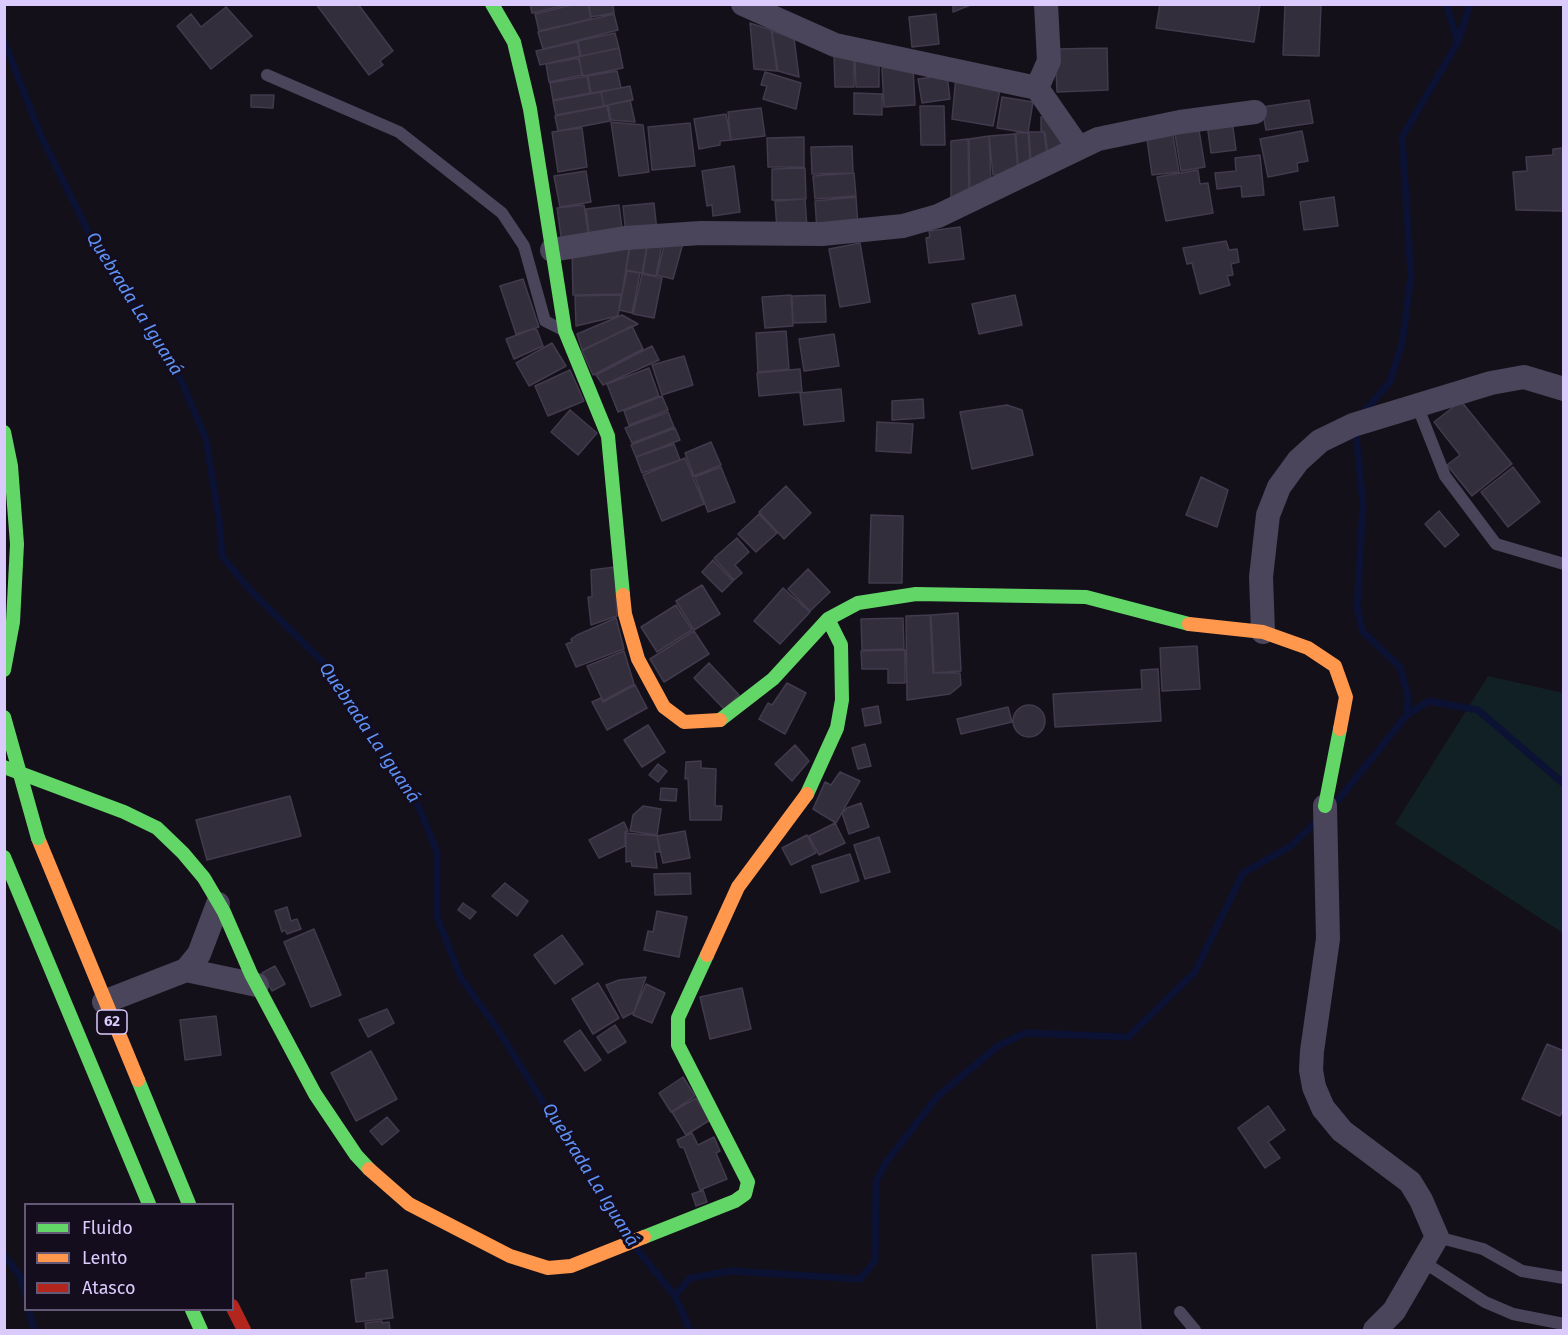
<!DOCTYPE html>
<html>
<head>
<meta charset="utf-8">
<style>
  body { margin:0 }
  #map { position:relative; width:1568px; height:1335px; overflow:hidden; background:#14101a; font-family:"Fira Sans",sans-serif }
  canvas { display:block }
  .frame { position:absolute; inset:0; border:6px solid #dbcbfc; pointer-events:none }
  .legend { position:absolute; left:24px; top:1203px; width:210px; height:108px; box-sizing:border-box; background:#130d1d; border:2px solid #635976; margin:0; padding:8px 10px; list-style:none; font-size:18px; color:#dbcbfc }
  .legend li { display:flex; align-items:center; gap:12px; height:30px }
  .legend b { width:30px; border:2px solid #635976 }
</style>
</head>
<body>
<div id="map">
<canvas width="1568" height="1335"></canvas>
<div class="frame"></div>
<ul class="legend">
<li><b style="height:8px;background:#63d668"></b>Fluido</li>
<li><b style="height:8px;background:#ff974d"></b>Lento</li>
<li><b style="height:8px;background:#b3261e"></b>Atasco</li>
</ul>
</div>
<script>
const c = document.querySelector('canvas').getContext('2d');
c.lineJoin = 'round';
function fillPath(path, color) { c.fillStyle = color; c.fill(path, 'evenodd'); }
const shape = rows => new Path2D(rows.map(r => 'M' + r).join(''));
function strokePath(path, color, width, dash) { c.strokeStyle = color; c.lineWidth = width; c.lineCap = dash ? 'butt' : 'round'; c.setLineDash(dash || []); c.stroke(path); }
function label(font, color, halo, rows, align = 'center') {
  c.font = font + ' "Fira Sans",sans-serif'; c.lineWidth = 6; c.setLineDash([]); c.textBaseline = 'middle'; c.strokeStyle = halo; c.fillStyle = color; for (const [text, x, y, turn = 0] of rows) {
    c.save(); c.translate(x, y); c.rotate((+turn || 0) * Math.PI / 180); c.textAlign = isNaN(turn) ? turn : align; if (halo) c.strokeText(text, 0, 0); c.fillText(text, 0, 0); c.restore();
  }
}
const green = shape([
  [1488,676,1563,693,1563,933,1395,824]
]);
const stream = shape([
  [4,41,42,138,89,233,121,290,175,366,206,439,219,519,222,556,250,590,327,666,377,737,419,807,437,852,437,917,461,978,497,1028,562,1133,629,1233],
  [1458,42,1470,4],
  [1361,415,1390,382,1402,343,1411,276,1402,137,1458,42,1446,4],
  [1407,715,1429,701,1478,710,1564,784],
  [1338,800,1407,715,1408,696,1400,667,1363,632,1357,608,1363,504,1356,436,1357,428],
  [636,1248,675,1296,690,1330],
  [4,1255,20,1276,26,1297],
  [675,1296,690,1278,731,1271,860,1279,875,1261,876,1181,887,1161,938,1096,998,1046,1025,1033,1128,1037,1195,972,1243,873,1291,846,1320,818],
  [29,1310,34,1330]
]);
const building = shape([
  [316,4,358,4,393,51,380,61,383,65,369,75,316,4],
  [530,4,569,4,532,13,530,4],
  [576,4,588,4,591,19,539,31,535,14,576,4],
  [589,4,613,4,614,13,591,17,589,4],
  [953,4,973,4,953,12,953,4],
  [1160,4,1260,4,1254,42,1156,28,1160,4],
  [1285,4,1321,5,1319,56,1283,55,1285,4],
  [226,7,252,36,211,69,177,26,191,14,201,27,226,7],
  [614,14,618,30,543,49,538,32,614,14],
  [936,14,939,44,912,47,909,17,936,14],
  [750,23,771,30,777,71,754,69,750,23],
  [772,31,794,38,799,77,778,71,772,31],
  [615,33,619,48,581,56,578,41,615,33],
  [577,42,580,56,540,65,536,51,577,42],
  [619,48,623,68,583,76,578,57,619,48],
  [1107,48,1108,90,1057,92,1055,49,1107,48],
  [834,54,854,55,854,87,835,87,834,54],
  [579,58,582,75,549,82,546,64,579,58],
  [855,59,879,59,879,87,856,87,855,59],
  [913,67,915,105,884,107,882,68,913,67],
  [617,71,621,88,591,93,588,76,617,71],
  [765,72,801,83,796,109,763,99,767,86,761,85,765,72],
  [947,75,950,99,922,103,918,79,947,75],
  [587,76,590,93,553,100,550,83,587,76],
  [956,76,1001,84,993,126,952,119,956,76],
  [630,86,633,100,604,106,601,92,630,86],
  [601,92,604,106,556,115,553,101,601,92],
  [854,93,882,94,882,115,854,114,854,93],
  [251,95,274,95,273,108,251,107,251,95],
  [1002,97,1033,102,1028,133,997,128,1002,97],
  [630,100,635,122,611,120,608,105,630,100],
  [1309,100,1313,123,1266,130,1262,107,1309,100],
  [607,106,610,121,558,131,555,116,607,106],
  [920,106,944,106,945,145,921,145,920,106],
  [761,108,765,136,731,140,728,112,761,108],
  [726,114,731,140,720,141,720,145,699,149,694,119,726,114],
  [1041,117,1055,117,1063,148,1048,155,1045,132,1041,131,1041,117],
  [1232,120,1236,150,1211,153,1207,124,1232,120],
  [611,122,643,125,649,172,619,176,611,122],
  [690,123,695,166,652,170,648,127,690,123],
  [1198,124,1205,167,1181,171,1174,128,1198,124],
  [582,128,587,167,558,172,552,132,582,128],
  [1172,129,1179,172,1152,175,1146,132,1172,129],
  [1302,131,1308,161,1297,163,1298,171,1268,177,1260,139,1302,131],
  [1029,132,1044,132,1047,156,1031,161,1029,132],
  [1016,133,1028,133,1030,162,1018,166,1016,133],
  [1015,134,1018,173,993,175,989,136,1015,134],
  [989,136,991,184,970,196,969,139,989,136],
  [804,137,804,167,768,167,767,138,804,137],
  [968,139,969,196,951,203,951,141,968,139],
  [852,146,853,173,812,174,811,147,852,146],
  [1563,148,1564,211,1516,210,1513,172,1527,171,1526,157,1553,155,1553,149,1563,148],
  [1260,155,1264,195,1242,197,1241,186,1217,189,1215,173,1236,171,1235,158,1260,155],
  [734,166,740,212,713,216,712,205,707,206,702,171,734,166],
  [805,168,806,199,772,200,772,169,805,168],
  [1198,170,1200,184,1208,183,1213,213,1166,221,1157,177,1198,170],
  [586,171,591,202,560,207,554,176,586,171],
  [854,173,856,196,815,199,813,176,854,173],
  [856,197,858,227,817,231,815,201,856,197],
  [1334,197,1338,226,1304,230,1300,202,1334,197],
  [805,199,807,228,777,230,775,201,805,199],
  [654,203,657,231,626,235,623,206,654,203],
  [584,205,589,240,562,243,557,208,584,205],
  [619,205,623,236,590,239,586,209,619,205],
  [960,227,964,259,929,263,926,238,930,237,929,231,960,227],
  [648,241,662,244,656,276,643,273,648,241],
  [1226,241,1229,250,1237,249,1239,262,1231,264,1233,275,1227,276,1230,285,1200,294,1192,263,1187,264,1183,248,1226,241],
  [665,242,683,243,673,279,657,275,665,242],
  [631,243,647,246,642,273,626,270,631,243],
  [860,243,870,302,840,307,829,249,860,243],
  [629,248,622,294,573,295,572,252,629,248],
  [627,271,640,273,632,313,619,310,627,271],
  [642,274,662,278,654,318,633,314,642,274],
  [523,279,539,327,516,334,500,286,523,279],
  [621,295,618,316,576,326,575,296,621,295],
  [791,295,793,326,765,328,762,297,791,295],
  [825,295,826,322,793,323,792,296,825,295],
  [1015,295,1022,325,979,334,972,304,1015,295],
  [622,315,638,324,582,350,577,334,622,315],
  [632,326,643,349,593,375,582,351,632,326],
  [533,329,537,330,543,346,514,359,506,339,533,329],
  [786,331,789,369,758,372,756,333,786,331],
  [834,334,839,366,804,371,799,339,834,334],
  [552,343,566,366,529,386,516,363,552,343],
  [652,346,659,360,603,385,596,375,652,346],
  [684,356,693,385,662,395,652,365,684,356],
  [649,368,659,396,618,412,607,384,649,368],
  [800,369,802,392,759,396,757,373,800,369],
  [570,370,584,401,548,416,535,386,570,370],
  [841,389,844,421,804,425,800,393,841,389],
  [662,396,668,410,629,425,624,411,662,396],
  [923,399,924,418,892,420,892,401,923,399],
  [1461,401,1512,464,1472,496,1447,465,1460,455,1434,422,1461,401],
  [1007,405,1022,410,1033,455,972,469,960,412,1007,405],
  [570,410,597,433,578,455,551,432,570,410],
  [668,412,674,427,632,443,625,428,668,412],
  [877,422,913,424,911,453,876,451,877,422],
  [675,428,680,440,636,457,631,445,675,428],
  [711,442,721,465,694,476,685,453,711,442],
  [674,444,680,460,642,473,636,457,674,444],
  [685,458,704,504,662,521,643,475,685,458],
  [721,467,735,502,708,512,695,477,721,467],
  [1513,467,1540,502,1508,527,1481,492,1513,467],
  [1201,477,1228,490,1217,527,1186,515,1201,477],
  [786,486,811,513,784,539,759,512,786,486],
  [1439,511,1459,535,1445,547,1425,524,1439,511],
  [759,514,777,533,756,552,738,534,759,514],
  [871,515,903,516,902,583,869,583,871,515],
  [737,538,749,552,735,565,742,573,734,580,714,558,737,538],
  [713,560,733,581,722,592,702,572,713,560],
  [615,567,617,616,591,625,588,597,592,597,591,570,615,567],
  [808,569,830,592,810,611,788,589,808,569],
  [702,585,720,614,694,630,676,601,702,585],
  [783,588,810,612,780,644,754,621,783,588],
  [676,605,692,630,657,652,641,627,676,605],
  [958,613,961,671,934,673,931,615,958,613],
  [930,615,933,673,960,673,961,685,950,694,907,700,906,616,930,615],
  [616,618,624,649,576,667,566,644,572,642,571,639,577,635,616,618],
  [903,618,904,649,862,650,861,619,903,618],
  [694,631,709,654,664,682,650,659,694,631],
  [1197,646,1200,689,1162,691,1160,648,1197,646],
  [905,650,905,683,888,683,888,669,862,669,861,651,905,650],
  [624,651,634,684,603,701,587,666,624,651],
  [709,663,739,695,724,709,694,678,709,663],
  [1158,669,1161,721,1055,727,1053,694,1142,689,1141,670,1158,669],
  [787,683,806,693,785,734,759,719,768,703,772,705,787,683],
  [635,685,647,708,607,730,592,702,601,698,603,702,635,685],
  '1013 721a16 16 0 1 1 32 0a16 16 0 1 1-32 0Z',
  [878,706,881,723,865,726,862,709,878,706],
  [1008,707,1012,722,961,734,957,719,1008,707],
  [648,725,665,752,642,767,624,740,648,725],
  [865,744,871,766,858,769,852,748,865,744],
  [795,745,809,761,792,781,775,764,795,745],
  [701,761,701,768,716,769,715,806,722,806,721,820,690,820,688,778,685,779,686,762,701,761],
  [658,764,667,771,658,782,649,775,658,764],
  [840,772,860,781,836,823,813,809,825,782,831,785,840,772],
  [661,788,677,789,676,801,660,800,661,788],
  [290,796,301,836,207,860,196,820,290,796],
  [861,803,869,827,849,834,842,813,847,808,861,803],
  [643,806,661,809,657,835,630,831,633,815,643,806],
  [624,822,628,831,625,832,625,846,599,858,589,840,624,822],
  [835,823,845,843,819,855,809,836,835,823],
  [685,831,690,858,663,863,657,836,685,831],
  [626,833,657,836,660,852,655,852,657,868,632,866,631,861,626,862,626,833],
  [807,835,816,853,791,865,782,848,807,835],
  [879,837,890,872,865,879,854,845,879,837],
  [850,854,859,881,821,893,812,866,850,854],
  [690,873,691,894,655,895,654,874,690,873],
  [505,883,528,901,517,916,492,896,505,883],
  [463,903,476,912,470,919,458,910,463,903],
  [287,907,291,921,297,919,301,929,287,934,285,930,282,932,275,911,287,907],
  [657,911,687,917,679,957,644,950,648,931,653,932,657,911],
  [314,929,341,995,311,1007,284,942,314,929],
  [562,935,583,964,555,984,534,955,562,935],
  [275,966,285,984,272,991,262,973,275,966],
  [646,977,634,1012,623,1018,606,985,619,980,646,977],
  [598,983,619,1018,593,1034,572,999,598,983],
  [646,984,665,993,652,1023,633,1015,646,984],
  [742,988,751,1029,710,1039,700,997,742,988],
  [387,1009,394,1023,368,1037,359,1020,387,1009],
  [216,1016,221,1055,185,1060,180,1020,216,1016],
  [615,1025,626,1042,608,1053,597,1037,615,1025],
  [580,1030,601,1060,585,1071,564,1041,580,1030],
  [1547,1044,1564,1051,1564,1107,1560,1116,1522,1099,1547,1044],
  [371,1051,397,1099,356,1121,331,1073,371,1051],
  [683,1077,695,1096,671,1112,659,1093,683,1077],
  [696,1098,710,1120,686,1135,672,1112,696,1098],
  [1268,1106,1285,1130,1268,1142,1280,1158,1265,1168,1238,1128,1268,1106],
  [387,1117,399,1131,382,1145,370,1131,387,1117],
  [692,1133,698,1145,714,1137,720,1151,716,1153,727,1179,700,1190,684,1148,680,1147,677,1140,692,1133],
  [703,1190,707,1202,696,1206,692,1194,703,1190],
  [1136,1253,1141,1330,1097,1330,1092,1255,1136,1253],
  [387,1270,393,1318,356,1322,351,1280,366,1278,366,1273,387,1270],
  [382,1321,382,1323,389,1322,390,1330,366,1330,365,1323,382,1321]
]);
const lane = shape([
  [267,75,399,132,502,213,524,246,545,321,561,329],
  [1417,405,1445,476,1496,544,1564,564],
  [1437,1237,1483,1249,1522,1271,1564,1278],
  [1422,1261,1485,1302,1513,1314,1564,1324],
  [1180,1312,1195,1330]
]);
const street = shape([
  [743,4,835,45,1037,88],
  [1046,4,1049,61,1037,88,1078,147],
  [552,250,625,238,701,233,822,234,903,226,938,216,1098,139,1180,122,1255,112],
  [1263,632,1261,577,1268,515,1279,487,1298,461,1320,441,1353,425,1491,383,1524,377,1564,389],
  [1325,806,1328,939,1312,1051,1311,1070,1314,1087,1323,1108,1342,1131,1410,1182,1421,1200,1437,1237,1394,1311,1375,1330],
  [186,970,257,985],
  [104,1002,186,970,199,954,218,904]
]);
const fast = shape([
  [492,4,514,42,530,109,565,331,608,436,623,595],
  [4,432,11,466,17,544,13,622,4,670],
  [720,720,773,679,828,619,858,603,916,594,1086,597,1189,624],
  [4,767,124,812,157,828,183,853,204,878,224,912,251,974,315,1094,356,1155,369,1169],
  [807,794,837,728,842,700,841,645,828,619],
  [1325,806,1340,729],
  [4,857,149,1204],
  [138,1080,189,1204],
  [644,1237,735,1201,745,1194,748,1182,678,1045,678,1018,707,955],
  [192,1310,201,1330]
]);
const slow = shape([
  [623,595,625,614,638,659,664,707,684,722,720,720],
  [1189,624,1263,632,1308,648,1335,666,1346,697,1340,729],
  [38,838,138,1080],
  [707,955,738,887,807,794],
  [369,1169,409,1204,510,1256,548,1268,571,1266,644,1237]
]);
const jam = shape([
  [232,1306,244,1330]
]);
const fastBridge = shape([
  [4,717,38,838]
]);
const shields = [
  [112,1022,30]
];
const shieldNames = [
  ["62",112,1022]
];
const waterNames = [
  ["Quebrada La Iguaná",134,304,58],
  ["Quebrada La Iguaná",369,733,56],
  ["Quebrada La Iguaná",590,1175,58]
];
fillPath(green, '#112024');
strokePath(stream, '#0c1234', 7);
fillPath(building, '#332e3c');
strokePath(building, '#423a4d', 1.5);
strokePath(lane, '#4a455a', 12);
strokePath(street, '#4a455a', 24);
strokePath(fast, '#63d668', 14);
strokePath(slow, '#ff974d', 14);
strokePath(jam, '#b3261e', 14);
strokePath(fastBridge, '#63d668', 14);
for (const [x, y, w] of shields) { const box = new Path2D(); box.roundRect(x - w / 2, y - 12, w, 24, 4.5); c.fillStyle = '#130d1d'; c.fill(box); strokePath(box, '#dbcbfc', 1.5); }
label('bold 15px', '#dbcbfc', null, shieldNames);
label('italic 18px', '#5f92f6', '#130d1d', waterNames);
</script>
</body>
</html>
